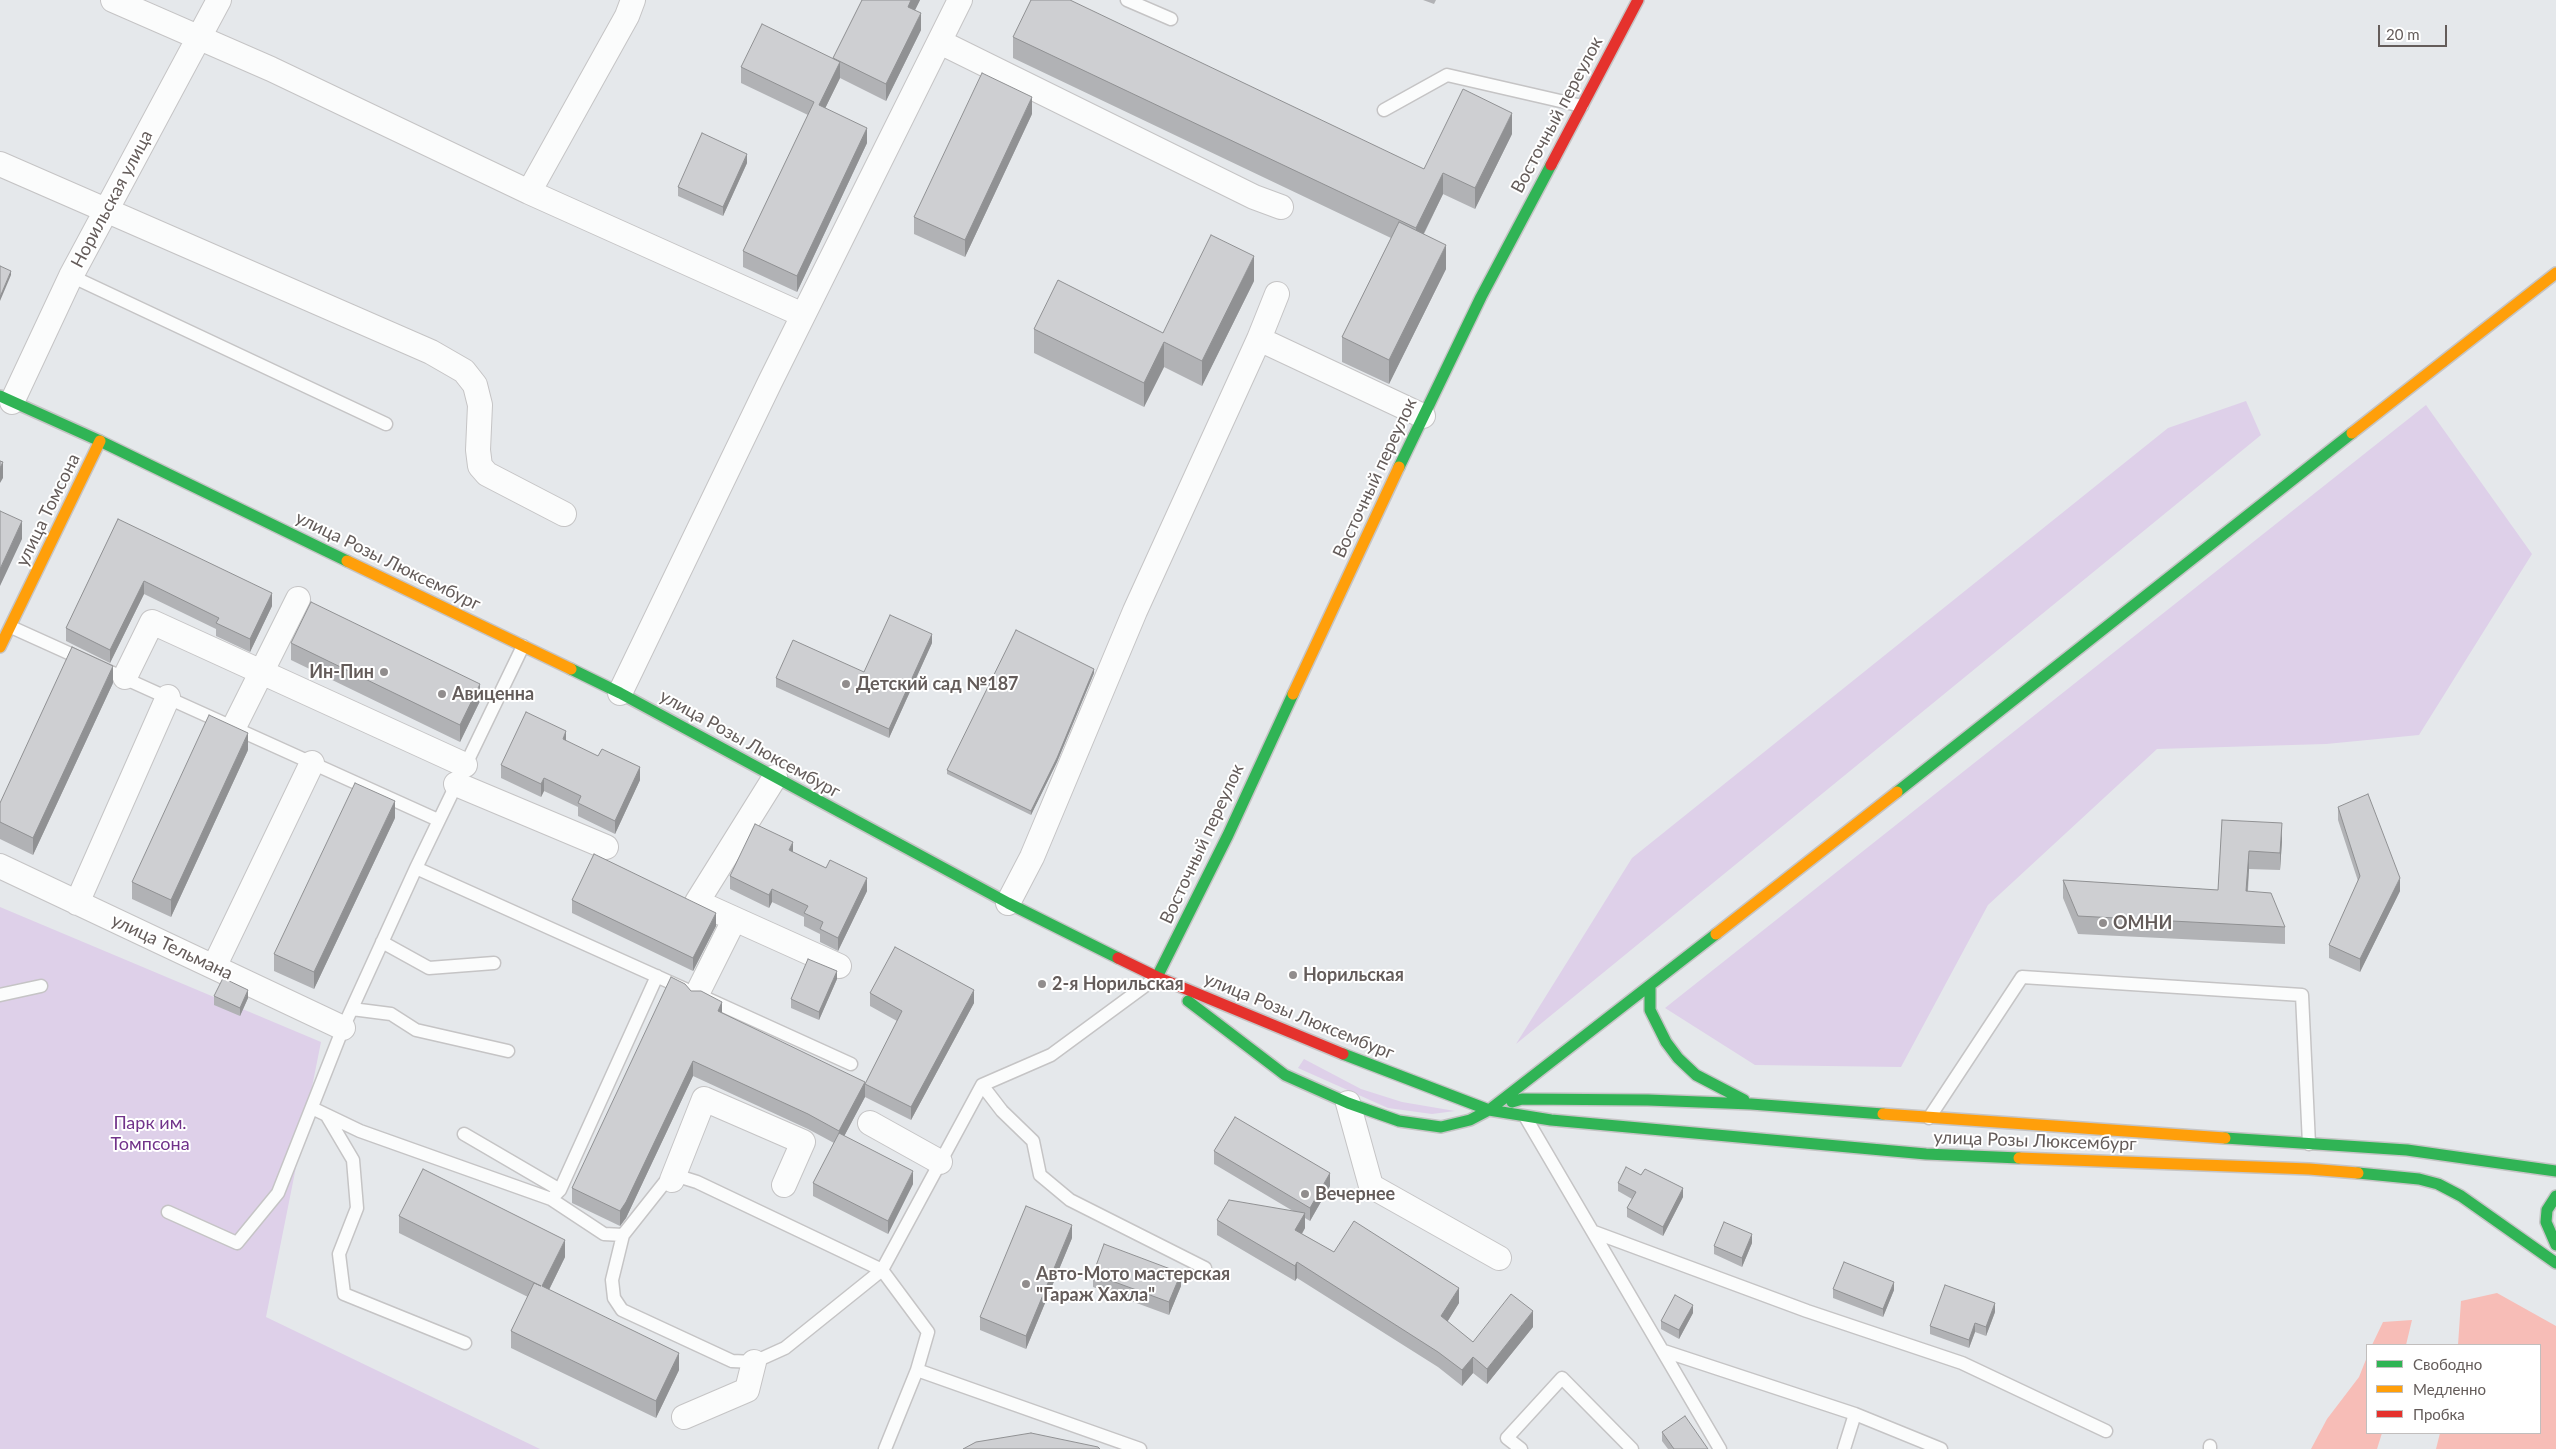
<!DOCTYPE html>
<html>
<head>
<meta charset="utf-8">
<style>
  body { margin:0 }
  #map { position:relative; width:2556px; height:1449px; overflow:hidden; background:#e5e8eb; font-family:Lato,sans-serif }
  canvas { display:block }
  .legend { position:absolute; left:2366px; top:1344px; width:175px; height:90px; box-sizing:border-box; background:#fff; border:1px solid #c1bebd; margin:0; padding:6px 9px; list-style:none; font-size:15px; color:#645c5a }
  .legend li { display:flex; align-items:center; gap:10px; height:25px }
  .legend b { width:25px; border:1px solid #c1bebd }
  .scale { position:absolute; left:2378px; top:25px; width:69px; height:22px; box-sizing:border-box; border:2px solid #645c5a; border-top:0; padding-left:6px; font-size:15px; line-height:18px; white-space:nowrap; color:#645c5a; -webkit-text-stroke:4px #fff; paint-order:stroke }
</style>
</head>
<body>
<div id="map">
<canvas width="2556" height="1449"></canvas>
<ul class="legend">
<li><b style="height:6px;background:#30b455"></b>Свободно</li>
<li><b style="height:6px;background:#ff9f0a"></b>Медленно</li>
<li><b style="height:6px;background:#e5322d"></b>Пробка</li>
</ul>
<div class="scale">20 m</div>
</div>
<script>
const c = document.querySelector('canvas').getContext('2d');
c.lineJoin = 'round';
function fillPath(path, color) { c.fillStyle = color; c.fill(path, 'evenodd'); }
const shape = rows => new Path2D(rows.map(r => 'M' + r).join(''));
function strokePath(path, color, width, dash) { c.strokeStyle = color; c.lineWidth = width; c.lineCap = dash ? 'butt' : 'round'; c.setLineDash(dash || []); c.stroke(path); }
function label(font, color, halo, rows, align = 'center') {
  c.font = font + ' Lato,sans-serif'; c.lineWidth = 4; c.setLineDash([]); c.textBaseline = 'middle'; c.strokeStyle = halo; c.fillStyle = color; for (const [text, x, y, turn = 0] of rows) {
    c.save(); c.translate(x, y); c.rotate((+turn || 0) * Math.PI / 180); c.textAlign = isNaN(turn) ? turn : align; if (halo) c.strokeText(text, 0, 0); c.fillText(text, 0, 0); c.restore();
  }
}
const green = shape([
  [2246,401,2261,435,1516,1044,1632,858,2168,428],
  [2426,405,2532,554,2419,735,2326,744,2157,749,1988,905,1901,1067,1755,1065,1665,1008],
  [0,907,321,1042,266,1317,540,1449,0,1449],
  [1304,1059,1361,1089,1402,1102,1455,1111,1432,1114,1388,1108,1298,1068]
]);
const water = shape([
  [2497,1293,2556,1326,2556,1449,2436,1449,2440,1433,2540,1433,2540,1345,2458,1345,2461,1301],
  [2412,1320,2406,1345,2372,1345,2383,1322],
  [2367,1357,2367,1433,2382,1433,2377,1449,2311,1449,2327,1419,2359,1377]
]);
const lane = shape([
  [1127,0,1171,19],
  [1384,110,1447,75,1582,106],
  [71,276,386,424],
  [11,627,438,820],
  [416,868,685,989],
  [382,942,429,968,494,963],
  [0,995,41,986],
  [708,999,851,1064],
  [352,1009,391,1014,416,1030,508,1051],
  [982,1085,1002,1111,1033,1141,1040,1175,1070,1200,1205,1268],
  [312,1108,360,1131,551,1199,560,1190,657,976],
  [327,1116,353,1160,357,1208,339,1254,344,1294,465,1343],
  [1526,1118,1720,1449],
  [1929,1118,2022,977,2302,995,2309,1144],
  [464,1134,560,1190],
  [551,1199,604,1234,623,1235,665,1182,681,1177,697,1182,882,1270,982,1085,1051,1055,1157,977],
  [168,1212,237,1243,278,1193,343,1028,416,868,523,646],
  [1594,1232,1807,1311,1962,1363,2106,1431],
  [623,1235,612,1280,614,1298,622,1310,732,1361,754,1362,785,1348,882,1270,928,1332,917,1370,1140,1449],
  [1664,1351,1855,1414,1941,1449],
  [2210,1446,2210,1449],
  [885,1449,917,1370],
  [1521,1449,1507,1438,1562,1378,1632,1449],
  [1844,1449,1855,1414]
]);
const street = shape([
  [113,0,271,69,529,192,803,315],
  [940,42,1254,197,1281,207],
  [0,164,431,352,464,371,475,385,480,405,478,450,480,466,487,474,564,514],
  [529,192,627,16,633,0],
  [1259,339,1423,416],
  [12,402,71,276,219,0],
  [125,677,152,622,465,765],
  [620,693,770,382,960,0],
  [234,727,298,599],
  [775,777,697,902,839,966],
  [456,784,606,847],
  [0,866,343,1028],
  [77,903,168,697],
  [1008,903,1032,857,1135,611,1259,339,1277,294],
  [214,967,312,763],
  [697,994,734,920],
  [1348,1103,1371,1186,1499,1258],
  [870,1123,940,1162],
  [672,1180,704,1099,803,1142,784,1185],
  [684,1417,747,1390,754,1362]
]);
const fast = shape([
  [0,396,100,441,347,561],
  [1399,467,1481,297,1551,165],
  [571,669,620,693,1008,903,1118,958],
  [1897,792,2352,433],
  [1157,977,1228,835,1293,694],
  [1650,986,1650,1010,1666,1042,1678,1058,1696,1075,1744,1100],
  [1188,1001,1285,1075,1348,1103,1399,1121,1441,1127,1470,1120,1489,1110,1716,934],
  [1343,1054,1489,1110,1551,1120,1926,1154,2019,1158],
  [1512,1102,1522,1099,1648,1100,1751,1104,1883,1114],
  [2225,1138,2407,1150,2556,1171],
  [2358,1173,2419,1179,2438,1184,2461,1196,2556,1263],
  [2556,1196,2547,1210,2546,1222,2556,1245]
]);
const slow = shape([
  [2352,433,2556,273],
  [347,561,571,669],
  [0,647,100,441],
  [1293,694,1399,467],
  [1716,934,1897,792],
  [1883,1114,2225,1138],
  [2019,1158,2309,1169,2358,1173]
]);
const jam = shape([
  [1551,165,1638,0],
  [1118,958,1157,977,1343,1054]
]);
const wall = shape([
  [862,0,920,0,915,10,921,30,886,101,840,78,825,108,867,143,797,292,743,267,743,251,808,115,741,83,741,67,833,59],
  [1423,0,1436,0,1434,4],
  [1013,37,1424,169,1512,134,1475,209,1443,194,1424,234,1446,269,1389,384,1342,362,1342,337,1391,238,1013,58],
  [1032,114,965,257,914,234,914,217],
  [747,163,723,216,678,196,678,187],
  [1254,281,1202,386,1164,367,1144,407,1034,353,1034,329,1163,333],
  [118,519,272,606,250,652,216,636,216,629,144,594,110,663,66,641,66,628],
  [291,643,480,701,460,742,291,660],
  [932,643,889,738,776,687,776,678,864,672],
  [1094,673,1057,762,1031,815,947,774,947,770],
  [113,683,33,855,0,839,0,803],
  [566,741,640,780,615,834,578,816,578,807,544,791,541,797,501,778,501,765],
  [248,750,171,917,132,899,132,882],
  [2338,807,2400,891,2360,972,2329,958,2329,945,2358,881,2338,820],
  [395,818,314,989,274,971,274,954],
  [2222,820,2282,841,2280,870,2249,869,2248,891,2285,927,2285,944,2078,934,2063,898,2063,880,2218,890],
  [793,852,826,868,867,891,838,951,820,942,820,934,804,926,804,917,772,902,769,908,730,889,730,876],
  [572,900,716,926,693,971,572,913],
  [837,979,819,1020,791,1008,791,999],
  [691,991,722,1013,865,1084,897,1021,870,1006,870,993,974,1003,911,1120,865,1097,844,1136,913,1184,888,1234,813,1196,813,1183,834,1143,808,1129,693,1076,626,1218,620,1226,572,1203,572,1188],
  [214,996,248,998,240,1016,214,1005],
  [1214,1151,1330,1186,1310,1221,1305,1218,1305,1228,1302,1234,1334,1252,1459,1303,1447,1322,1473,1342,1533,1327,1487,1384,1473,1373,1462,1386,1438,1367,1297,1278,1295,1281,1217,1235,1217,1220,1293,1211,1214,1164],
  [1618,1183,1683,1197,1663,1236,1627,1217,1627,1208,1632,1199,1618,1191],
  [399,1216,565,1257,549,1290,679,1370,656,1418,511,1348,511,1331,528,1297,399,1233],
  [1072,1238,1026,1349,980,1330,980,1317],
  [1752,1243,1742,1267,1714,1254,1714,1246],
  [1093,1274,1181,1286,1169,1315,1093,1287],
  [1833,1289,1894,1290,1883,1317,1833,1298],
  [1995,1312,1986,1336,1975,1332,1969,1348,1930,1334,1930,1326],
  [1693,1313,1679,1339,1661,1329,1661,1321],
  [1662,1432,1708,1449,1668,1449,1662,1441]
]);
const shadedWall = shape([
  [911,0,920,0,908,24,908,7],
  [921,13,921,30,886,101,886,84],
  [840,62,840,78,819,121,819,105],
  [1032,97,1032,114,965,257,965,240],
  [1512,113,1512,134,1475,209,1475,188],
  [867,128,867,143,797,292,797,276],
  [747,154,747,163,723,216,723,207],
  [1443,173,1443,194,1416,249,1416,228],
  [1446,245,1446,269,1389,384,1389,360],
  [1254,256,1254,281,1202,386,1202,361],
  [11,271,11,275,0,301,0,297],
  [1164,342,1164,367,1144,407,1144,383],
  [3,462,3,478,0,483,0,468],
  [22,521,22,539,0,586,0,569],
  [144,581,144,594,110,663,110,650],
  [272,593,272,606,250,652,250,639],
  [932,634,932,643,889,738,889,729],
  [113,666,113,683,33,855,33,838],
  [1094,669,1094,673,1057,762,1031,815,1031,811],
  [480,684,480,701,460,742,460,725],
  [566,731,566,744,563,739],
  [248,733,248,750,171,917,171,900],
  [640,767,640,780,615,834,615,821],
  [544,778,544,791,541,797,541,784],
  [395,801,395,818,314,989,314,972],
  [2282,823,2282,841,2280,870,2280,853],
  [793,842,793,855,789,850],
  [2249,851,2249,869,2246,908,2246,891],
  [867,878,867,891,838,951,838,938],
  [2400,878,2400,891,2360,972,2360,959],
  [772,889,772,902,769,908,769,895],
  [716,913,716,926,693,971,693,958],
  [837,971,837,979,819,1020,819,1012],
  [248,990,248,998,240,1016,240,1008],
  [974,990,974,1003,911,1120,911,1107],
  [722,1002,722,1017,718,1011],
  [693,1061,693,1076,626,1218,620,1226,620,1211],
  [865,1082,865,1097,839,1146,839,1131],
  [913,1171,913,1184,888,1234,888,1221],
  [1330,1173,1330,1186,1310,1221,1310,1208],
  [1683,1188,1683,1197,1663,1236,1663,1227],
  [1305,1213,1305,1228,1295,1245,1295,1230],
  [1072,1225,1072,1238,1026,1349,1026,1336],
  [1752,1234,1752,1243,1742,1267,1742,1258],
  [565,1240,565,1257,542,1304,542,1286],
  [1297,1262,1297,1278,1295,1281,1295,1266],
  [1181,1273,1181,1286,1169,1315,1169,1302],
  [1894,1282,1894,1290,1883,1317,1883,1309],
  [1459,1288,1459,1303,1441,1332,1441,1316],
  [1995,1303,1995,1312,1986,1336,1986,1327],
  [1693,1305,1693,1313,1679,1339,1679,1330],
  [1533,1311,1533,1327,1487,1384,1487,1369],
  [1975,1323,1975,1332,1969,1348,1969,1340],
  [679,1353,679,1370,656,1418,656,1401],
  [1473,1357,1473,1373,1462,1386,1462,1370]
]);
const building = shape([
  [862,0,911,0,908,7,921,13,886,84,833,58,862,0],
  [1031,0,1070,0,1424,169,1463,89,1512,113,1475,188,1443,173,1416,228,1013,37,1031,0],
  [762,24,840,62,819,105,867,128,797,276,743,251,814,102,741,67,762,24],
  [982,73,1032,97,965,240,914,217,982,73],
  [702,133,747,154,723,207,678,187,702,133],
  [1399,222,1446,245,1389,360,1342,337,1399,222],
  [1211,235,1254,256,1202,361,1164,342,1144,383,1034,329,1058,280,1163,333,1211,235],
  [0,266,11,271,0,297,0,266],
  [0,461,3,462,0,468,0,461],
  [0,511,22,521,0,569,0,511],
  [118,519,272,593,250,639,216,623,219,618,144,581,110,650,66,628,118,519],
  [311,602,480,684,460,725,291,643,311,602],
  [890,615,932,634,889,729,776,678,793,640,864,672,890,615],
  [1016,630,1094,669,1057,758,1031,811,947,770,1016,630],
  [72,647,113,666,33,838,0,822,0,803,72,647],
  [526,712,566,731,563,739,598,756,602,749,640,767,615,821,578,803,581,796,544,778,541,784,501,765,526,712],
  [209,715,248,733,171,900,132,882,209,715],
  [355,783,395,801,314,972,274,954,355,783],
  [2368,794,2400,878,2360,959,2329,945,2360,876,2338,807,2368,794],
  [2222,820,2282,823,2280,853,2249,851,2246,891,2271,893,2285,927,2078,916,2063,880,2218,890,2222,820],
  [755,824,793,842,789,850,826,868,830,860,867,878,838,938,820,929,823,922,804,913,808,906,772,889,769,895,730,876,755,824],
  [594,854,716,913,693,958,572,900,594,854],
  [895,947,974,990,911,1107,865,1084,902,1011,870,993,895,947],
  [808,959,837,971,819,1012,791,999,808,959],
  [671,977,685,984,691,991,701,991,722,1002,718,1011,865,1082,839,1131,808,1114,693,1061,626,1202,620,1211,572,1188,671,977],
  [223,978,248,990,240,1008,214,996,223,978],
  [1235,1117,1330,1173,1310,1208,1214,1151,1235,1117],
  [839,1133,913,1171,888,1221,813,1183,839,1133],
  [1626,1167,1641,1175,1645,1169,1683,1188,1663,1227,1627,1208,1636,1192,1618,1183,1626,1167],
  [423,1169,565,1240,542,1286,679,1353,656,1401,511,1331,534,1283,541,1286,399,1216,423,1169],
  [1229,1200,1305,1213,1295,1230,1334,1252,1354,1221,1459,1288,1441,1316,1473,1342,1511,1294,1533,1311,1487,1369,1473,1357,1462,1370,1438,1352,1297,1262,1295,1266,1217,1220,1229,1200],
  [1026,1206,1072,1225,1026,1336,980,1317,1026,1206],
  [1724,1222,1752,1234,1742,1258,1714,1246,1724,1222],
  [1104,1244,1181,1273,1169,1302,1093,1274,1104,1244],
  [1844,1262,1894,1282,1883,1309,1833,1289,1844,1262],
  [1945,1285,1995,1303,1986,1327,1975,1323,1969,1340,1930,1326,1945,1285],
  [1675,1295,1693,1305,1679,1330,1661,1321,1675,1295],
  [1685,1416,1708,1449,1674,1449,1662,1432,1685,1416],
  [1031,1433,1098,1447,1100,1449,963,1449,976,1442,1031,1433]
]);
const markers = [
  [384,672,5,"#918d8d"],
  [846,684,5,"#918d8d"],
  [442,694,5,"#918d8d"],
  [2103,923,5,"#918d8d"],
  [1293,975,5,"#918d8d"],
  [1042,984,5,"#918d8d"],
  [1305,1194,5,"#918d8d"],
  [1026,1284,5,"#918d8d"]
];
const streetNames = [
  ["Восточный переулок",1557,115,-62],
  ["Норильская улица",112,199,-62],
  ["Восточный переулок",1375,478,-65],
  ["улица Томсона",48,510,-64],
  ["улица Розы Люксембург",388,561,26],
  ["улица Розы Люксембург",750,744,29],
  ["Восточный переулок",1202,844,-65],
  ["улица Тельмана",172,947,25],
  ["улица Розы Люксембург",1299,1016,22],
  ["улица Розы Люксембург",2035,1141,2]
];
const poiNames = [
  ["Ин-Пин",374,672,"right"],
  ["Детский сад №187",856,684],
  ["Авиценна",452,694],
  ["ОМНИ",2113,923],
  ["Норильская",1303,975],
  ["2-я Норильская",1052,984],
  ["Вечернее",1315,1194],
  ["Авто-Мото мастерская",1036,1274],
  ["\"Гараж Хахла\"",1036,1295]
];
const parkNames = [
  ["Парк им.",150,1123],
  ["Томпсона",150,1144]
];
fillPath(green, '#ded0e9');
fillPath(water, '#f7bdb7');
strokePath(lane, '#c5c4c5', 15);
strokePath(street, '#c5c4c5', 26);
strokePath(fast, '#c5c4c5', 14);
strokePath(slow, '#c5c4c5', 14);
strokePath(jam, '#c5c4c5', 14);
strokePath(lane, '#fbfcfc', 12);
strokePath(street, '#fbfcfc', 24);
strokePath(fast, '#30b455', 11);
strokePath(slow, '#ff9f0a', 11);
strokePath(jam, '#e5322d', 11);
fillPath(wall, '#b1b2b5');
fillPath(shadedWall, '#909193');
fillPath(building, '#cecfd2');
strokePath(building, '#909193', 1);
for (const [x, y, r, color] of markers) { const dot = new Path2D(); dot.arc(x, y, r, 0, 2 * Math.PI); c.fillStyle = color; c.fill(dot); strokePath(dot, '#fff', 2); }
label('18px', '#645c5a', '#fff', streetNames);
label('bold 18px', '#645c5a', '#fff', poiNames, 'left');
label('18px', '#71338a', '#fff', parkNames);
</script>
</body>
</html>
